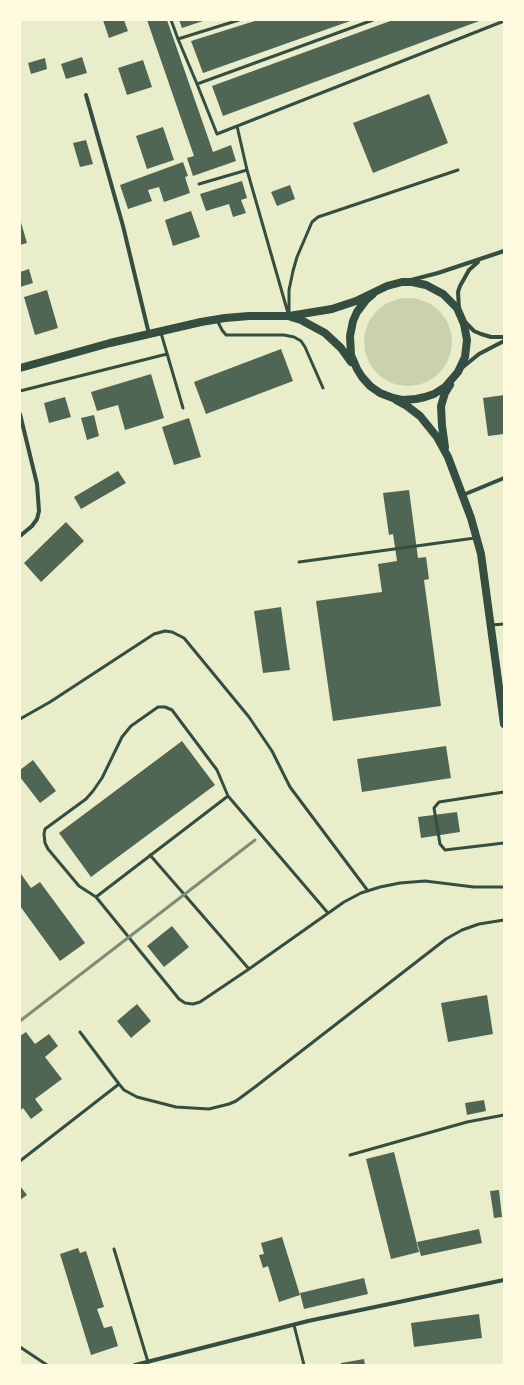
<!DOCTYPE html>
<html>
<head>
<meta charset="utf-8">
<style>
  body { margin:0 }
  #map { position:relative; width:524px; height:1385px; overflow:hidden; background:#e9edc9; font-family:"Golos Text",sans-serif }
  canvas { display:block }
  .frame { position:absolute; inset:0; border:21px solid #fefae0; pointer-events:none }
</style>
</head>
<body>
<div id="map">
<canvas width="524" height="1385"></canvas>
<div class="frame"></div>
</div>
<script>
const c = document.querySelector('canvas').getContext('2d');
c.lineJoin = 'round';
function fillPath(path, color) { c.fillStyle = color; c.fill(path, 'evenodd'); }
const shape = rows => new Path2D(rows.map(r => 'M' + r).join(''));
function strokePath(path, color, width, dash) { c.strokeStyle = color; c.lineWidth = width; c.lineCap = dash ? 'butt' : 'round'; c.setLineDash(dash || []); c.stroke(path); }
const green = shape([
  '364 342a44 44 0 1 1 88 0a44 44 0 1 1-88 0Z'
]);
const building = shape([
  [103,20,124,20,128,31,109,38],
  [147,20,167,20,213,152,231,145,236,161,193,176,187,158,194,156],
  [179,20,206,20,182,28],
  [258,20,353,20,203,73,191,41],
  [393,20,482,20,223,116,212,86],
  [82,57,87,73,66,79,61,64],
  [45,58,47,69,31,74,28,63],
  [143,60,152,87,127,95,118,68],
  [429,94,448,143,373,173,353,123],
  [163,127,174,160,147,169,136,136],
  [86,140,93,164,80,167,73,143],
  [183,162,188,176,185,177,190,193,164,202,159,187,148,190,152,201,128,209,120,185],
  [242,181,247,198,241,200,246,213,233,217,229,204,206,211,200,194],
  [290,185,295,199,277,206,271,192],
  [191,211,200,237,173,246,165,220],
  [20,219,27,243,20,245],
  [29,269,33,283,20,287,20,272],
  [47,290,58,328,35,335,24,297],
  [281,349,293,381,206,414,194,382],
  [151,374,164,418,125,430,118,405,97,411,91,392],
  [504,395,504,434,488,436,483,398],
  [65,397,71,417,49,423,44,403],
  [94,415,99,436,87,440,81,418],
  [189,418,201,457,174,465,162,427],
  [118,471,126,483,81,509,74,497],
  [409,490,418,558,426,557,429,579,424,580,441,706,333,721,316,601,382,592,378,564,397,561,393,534,389,535,383,493],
  [66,522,84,541,41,582,24,563],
  [281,607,290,670,263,673,254,611],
  [182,741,215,785,91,877,59,833],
  [446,746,451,778,362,792,357,759],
  [33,760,56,791,40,803,20,777,20,770],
  [457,812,460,832,421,838,418,817],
  [21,874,31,888,40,882,85,943,60,961,20,906,20,875],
  [172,926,189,947,164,967,147,946],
  [487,995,493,1034,448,1042,441,1003],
  [137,1004,151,1021,131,1038,117,1021],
  [26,1032,35,1044,49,1034,58,1046,45,1057,62,1079,35,1099,43,1110,31,1119,23,1108,20,1111,20,1036],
  [484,1100,486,1111,467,1115,465,1103],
  [394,1152,419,1252,391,1259,366,1159],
  [20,1186,27,1195,20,1200],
  [499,1190,502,1217,494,1218,490,1191],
  [479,1229,482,1243,421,1256,417,1242],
  [282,1237,300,1295,279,1302,268,1266,263,1268,259,1255,264,1254,261,1243],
  [78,1248,80,1253,86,1251,104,1307,97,1309,104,1328,112,1326,118,1346,91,1355,60,1254],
  [364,1278,368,1294,304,1309,300,1293],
  [479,1314,482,1338,414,1347,411,1323],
  [364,1359,365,1365,341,1365,341,1363]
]);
const service = shape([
  [171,20,178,39,239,20],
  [373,20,197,84,217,134,504,21],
  [178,39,197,84],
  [237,126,247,170,288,313],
  [199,184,247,170],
  [289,314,289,290,293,271,297,257,312,222,318,217,458,170],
  [217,320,222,330,226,335,284,335,294,337,301,341,305,347,323,388],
  [161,333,183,408],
  [20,391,167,354],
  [299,562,475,538],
  [492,625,504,624],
  [20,719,50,702,154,634,165,631,172,632,184,638,249,717,272,751,290,787,368,891],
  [504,792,439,802,434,808,440,844,445,850,504,843],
  [150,855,249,969],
  [96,897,228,796],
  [328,913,228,796,217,770,172,710,165,707,158,707,131,726,122,737,102,778,93,791,86,799,45,829,44,834,45,843,48,849,79,886,96,897,179,999,185,1003,193,1004,200,1002,249,969,344,902,361,893,380,887,400,883,425,881,474,887,504,887],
  [119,1084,124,1090,137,1097,176,1107,209,1109,229,1104,236,1101,255,1087,446,939,462,930,479,924,504,920],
  [350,1155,467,1122,504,1115],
  [20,1161,119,1084,80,1032],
  [114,1249,148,1362],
  [294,1325,304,1365],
  [20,1347,47,1365]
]);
const minor = shape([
  [86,95,123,226,149,334],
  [411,280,438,273,504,251],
  [459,309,458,292,460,286,469,270,478,262],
  [465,322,474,331,481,334,491,337,504,337],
  [463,367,479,354,504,341],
  [20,414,37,484,39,511,37,519,32,526,20,536],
  [463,495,504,478],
  [135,1365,308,1321,504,1280]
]);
const secondary = shape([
  [291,317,301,320,325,333,341,348,351,362],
  [20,368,110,343,201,322,225,318,249,316,289,316,332,309,356,301,387,286,402,282,412,282,426,285,443,294,457,308,464,324,467,340,465,357,458,372,445,387,434,394,425,397,416,399,402,400,393,398,380,393,370,386,362,377,357,369,351,355,350,336,353,321,357,312,366,300,373,294],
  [396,400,407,406,420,416,437,437,448,457,471,518,481,554,504,724],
  [445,447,442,426,441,406,445,393,450,385]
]);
const rail = shape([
  [20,1021,255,840]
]);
fillPath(green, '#cad2ad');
fillPath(building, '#4f6655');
strokePath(service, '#344e41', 3);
strokePath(minor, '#344e41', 4);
strokePath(secondary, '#344e41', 8);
strokePath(rail, '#7c8e77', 3);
</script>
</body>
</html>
